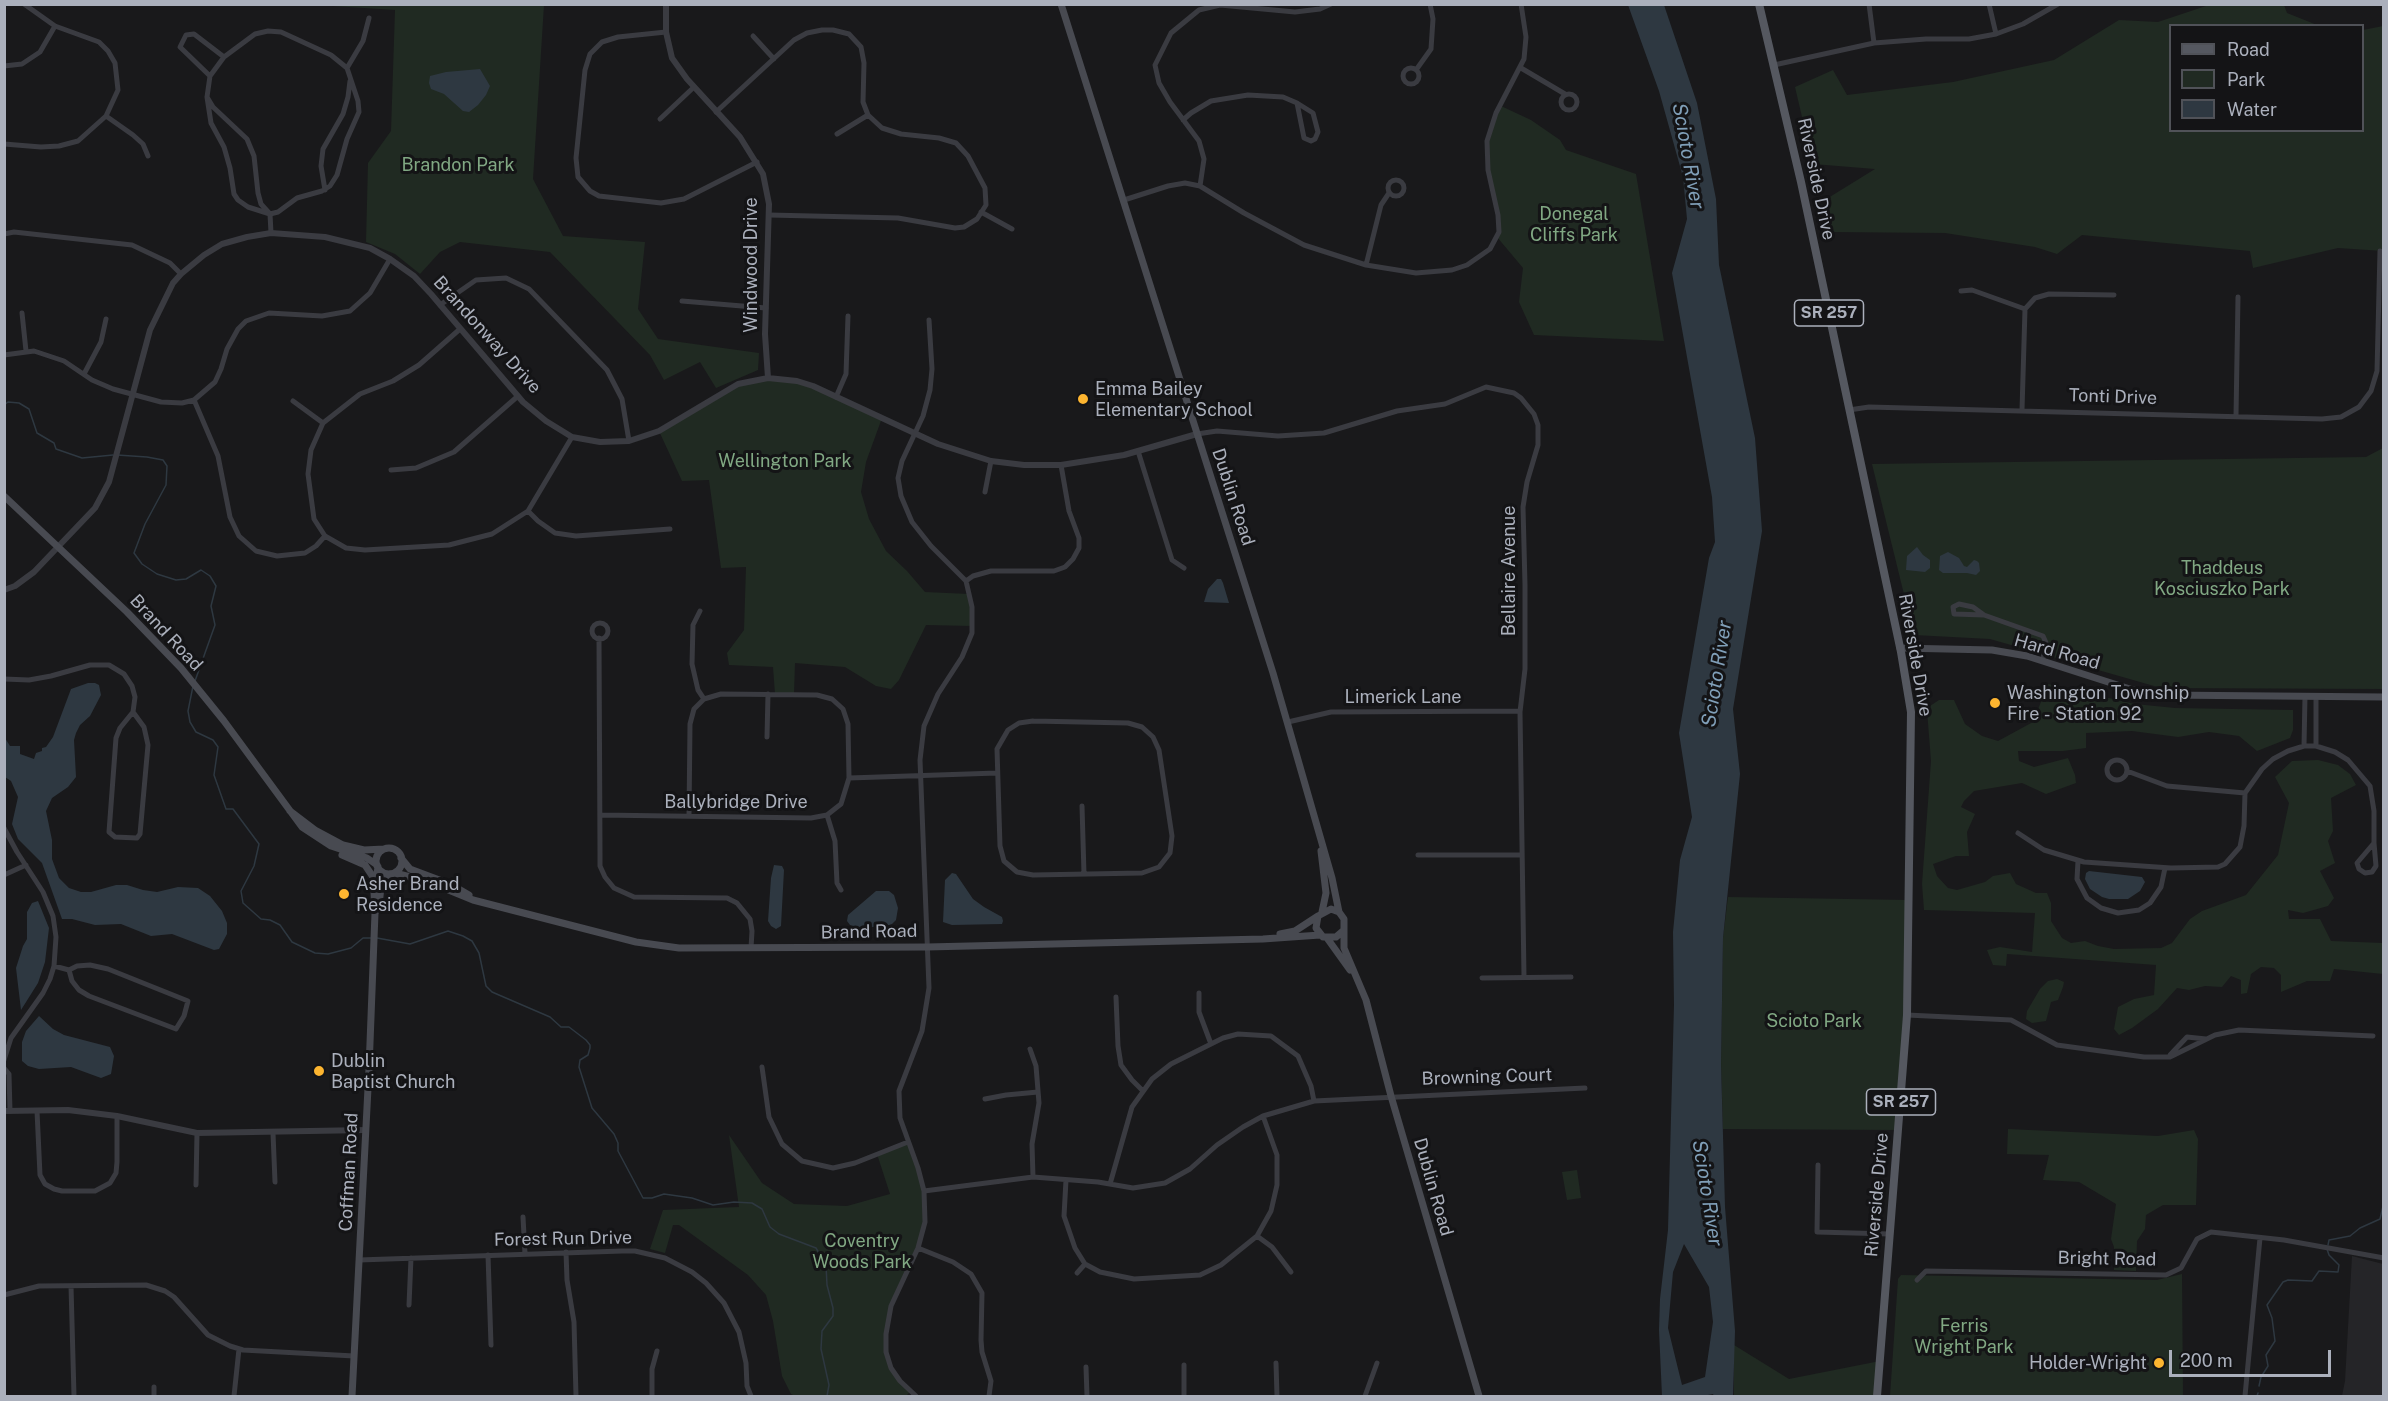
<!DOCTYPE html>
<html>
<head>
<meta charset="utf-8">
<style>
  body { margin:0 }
  #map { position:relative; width:2388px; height:1401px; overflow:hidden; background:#19191b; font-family:"Public Sans",sans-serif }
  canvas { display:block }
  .frame { position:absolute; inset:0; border:6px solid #abb0bc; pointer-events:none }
  .legend { position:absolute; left:2169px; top:24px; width:195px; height:108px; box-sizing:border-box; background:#141416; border:2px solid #505258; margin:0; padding:8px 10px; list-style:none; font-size:18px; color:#abb0bc }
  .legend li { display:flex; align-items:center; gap:12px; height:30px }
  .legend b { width:30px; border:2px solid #505258 }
  .scale { position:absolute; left:2169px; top:1350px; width:162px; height:27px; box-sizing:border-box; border:3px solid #abb0bc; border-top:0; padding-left:8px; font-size:18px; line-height:21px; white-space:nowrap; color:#abb0bc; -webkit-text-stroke:4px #141416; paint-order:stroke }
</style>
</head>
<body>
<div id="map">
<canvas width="2388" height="1401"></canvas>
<div class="frame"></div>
<ul class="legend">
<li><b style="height:8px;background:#555860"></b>Road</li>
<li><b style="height:16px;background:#202a22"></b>Park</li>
<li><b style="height:16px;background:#2e3841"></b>Water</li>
</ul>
<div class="scale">200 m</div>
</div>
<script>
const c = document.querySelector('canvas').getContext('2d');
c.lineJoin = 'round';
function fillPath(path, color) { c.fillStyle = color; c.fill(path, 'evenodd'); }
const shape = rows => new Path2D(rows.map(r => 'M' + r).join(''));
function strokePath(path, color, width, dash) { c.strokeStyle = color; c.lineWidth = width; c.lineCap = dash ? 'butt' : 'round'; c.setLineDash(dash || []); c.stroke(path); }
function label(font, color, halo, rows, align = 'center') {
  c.font = font + ' "Public Sans",sans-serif'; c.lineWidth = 6; c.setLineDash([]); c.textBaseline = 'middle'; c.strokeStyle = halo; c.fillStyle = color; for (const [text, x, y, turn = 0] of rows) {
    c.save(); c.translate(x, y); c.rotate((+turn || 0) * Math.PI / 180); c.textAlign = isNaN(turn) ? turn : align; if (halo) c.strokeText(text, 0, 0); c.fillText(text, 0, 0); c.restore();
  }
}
const built = shape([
  [2352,1256,2383,1264,2383,1396,2342,1396,2345,1381]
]);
const green = shape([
  [317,5,548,5,544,5,533,179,563,236,645,242,638,309,658,339,759,353,758,370,716,388,700,362,664,380,650,355,550,252,460,242,440,252,420,274,395,254,366,242,368,163,391,131,395,10],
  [2209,5,2284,5,2287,13,2317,25,2170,26,2170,130,2362,130,2363,30,2383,26,2383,251,2338,248,2253,268,2250,251,2082,235,2057,254,2035,247,1945,233,1829,232,1820,203,1875,169,1813,164,1795,87,1833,70,1847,95,1953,82,2054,60,2119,20,2158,22],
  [1501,106,1531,120,1560,140,1566,150,1636,174,1664,341,1534,335,1519,302,1523,268,1497,237,1499,232,1488,170,1487,141],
  [763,379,797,381,882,418,866,462,861,492,869,519,886,551,907,571,925,592,969,594,972,626,926,625,899,680,891,689,876,686,845,667,795,663,794,694,775,694,773,667,729,665,727,653,744,630,746,567,721,568,709,480,682,481,659,431,738,384],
  [2383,448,2383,689,2161,688,1990,639,1914,635,1872,464,2366,457],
  [2048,684,2135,704,2175,708,2293,710,2293,730,2290,738,2257,751,2239,736,2209,732,2178,737,2132,731,2086,733,2086,748,2063,751,2018,751,2019,761,2034,767,2068,758,2075,775,2076,783,2046,794,2022,783,1974,791,1964,801,1961,807,1975,814,1967,832,1969,856,1956,856,1933,864,1937,876,1948,888,1957,890,1985,882,1993,876,2010,873,2016,884,2036,893,2047,893,2051,903,2051,921,2062,938,2071,943,2085,941,2098,946,2114,949,2161,948,2172,943,2190,919,2202,911,2246,895,2278,855,2289,803,2275,777,2292,761,2318,760,2338,765,2350,774,2356,785,2331,798,2333,831,2328,841,2335,863,2320,871,2334,898,2328,906,2303,913,2288,910,2289,919,2320,919,2331,941,2383,943,2383,974,2334,969,2330,981,2307,981,2281,992,2281,975,2274,968,2261,967,2251,974,2247,993,2241,994,2241,980,2231,976,2222,987,2205,986,2189,990,2177,988,2158,1009,2132,1028,2119,1035,2114,1029,2118,1007,2134,999,2154,995,2156,965,2007,954,2006,966,1993,965,1987,950,2000,947,2032,952,2035,913,1924,910,1922,884,1931,761,1927,710,1930,706,1939,700,1954,700,1965,724,1982,736,1998,741,2033,722],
  [1728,897,1909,900,1898,1130,1723,1129,1721,1064,1723,938],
  [2057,979,2064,982,2063,987,2058,1000,2051,1002,2046,1021,2032,1023,2026,1019,2027,1011,2040,989,2048,981],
  [2008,1129,2158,1136,2194,1130,2198,1139,2196,1205,2163,1205,2146,1215,2145,1229,2137,1241,2136,1271,2114,1270,2114,1247,2111,1239,2116,1204,2079,1182,2043,1180,2049,1155,2007,1154],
  [729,1135,762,1183,794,1204,847,1206,890,1194,877,1154,908,1142,924,1191,925,1222,918,1248,891,1306,886,1334,891,1368,910,1392,906,1396,795,1396,791,1394,782,1376,773,1321,766,1295,748,1275,679,1225,673,1225,665,1253,650,1249,663,1210,739,1207],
  [1577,1170,1581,1198,1567,1200,1562,1172],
  [2182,1274,2183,1396,1890,1396,1898,1279,1901,1275,2157,1280],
  [1734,1345,1789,1379,1880,1361,1877,1396,1734,1396]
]);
const water = shape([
  [1628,5,1664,5,1697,103,1716,199,1719,265,1755,438,1762,531,1733,709,1740,774,1723,938,1721,1064,1725,1207,1735,1331,1733,1396,1714,1396,1713,1394,1703,1396,1662,1396,1659,1330,1660,1299,1668,1230,1674,1005,1673,932,1680,860,1692,817,1679,733,1709,558,1715,542,1712,497,1672,273,1687,219,1683,177,1659,91],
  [1684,1244,1709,1287,1713,1322,1705,1377,1682,1385,1668,1328,1673,1272],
  [480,69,490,86,486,95,478,105,469,112,463,111,444,94,431,89,429,83,430,76,446,72],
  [1917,547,1923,555,1930,560,1930,568,1925,572,1906,570,1907,556],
  [1948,552,1959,558,1964,566,1967,567,1974,560,1977,561,1979,563,1980,571,1976,575,1967,573,1943,573,1939,570,1940,556],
  [1217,579,1221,579,1223,583,1229,603,1204,602,1208,589],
  [88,683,95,683,99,685,101,695,90,716,80,725,76,733,74,740,76,777,68,787,52,798,46,811,52,840,52,859,59,878,69,888,81,892,91,892,116,885,127,885,143,890,157,892,178,887,198,888,210,896,222,911,227,923,227,934,219,949,214,950,172,934,151,936,121,924,95,925,72,919,62,919,42,863,18,839,12,824,18,797,11,781,5,777,5,738,10,746,20,746,20,754,34,759,36,753,42,751,42,748,46,747,53,737,71,689],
  [774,865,782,866,784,870,781,926,776,929,771,926,768,921,771,878],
  [2089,871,2142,877,2145,882,2140,891,2128,899,2109,899,2102,897,2090,889,2085,879,2086,873],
  [952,873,956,874,973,899,984,907,1002,917,1003,921,1002,924,952,925,943,922,945,880],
  [876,891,889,891,894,895,898,908,896,920,892,924,886,926,858,928,850,925,847,921,848,915],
  [38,901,49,928,45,962,38,983,21,1010,16,968,23,946,27,939,27,912,32,903],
  [39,1016,53,1029,64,1035,110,1047,114,1056,111,1074,101,1078,71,1067,39,1069,28,1066,22,1061,22,1042,26,1031]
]);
const stream = shape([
  [4,405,8,402,19,403,29,409,37,433,54,443,56,449,82,458,113,455],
  [117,455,147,457,163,460,167,466,166,485,145,524,134,553,142,564,157,574,176,580,186,579,201,570,210,576,216,586,211,606,215,625,195,681],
  [193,686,188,711,190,722,196,732,213,740,218,747,214,775,226,809,233,809,259,844,254,866,241,891,243,903,261,919,270,920,280,925,292,942,315,953,328,954,351,948,363,938,372,938],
  [377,938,410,944,448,931,463,936,472,941,479,953,486,986,492,992,550,1017,561,1027,569,1027,586,1040,590,1045,590,1048,588,1055,580,1060,579,1067,592,1108,614,1134,618,1143,618,1151,643,1198,652,1198,664,1194,692,1198,713,1205,734,1202,752,1203,762,1209,770,1227,779,1234,816,1248,826,1265,827,1285,833,1308,833,1316,822,1331,821,1349,829,1385,827,1396],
  [2328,1245,2329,1240,2350,1236,2360,1228,2380,1219,2384,1202],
  [2259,1386,2261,1377,2268,1366,2266,1355,2275,1341,2272,1318,2267,1305,2283,1282,2288,1280,2312,1281,2319,1271,2338,1272,2339,1265,2329,1255,2327,1249],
  [2257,1396,2258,1393]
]);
const minor = shape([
  [1869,4,1874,43],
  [1989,4,1996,34],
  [666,32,618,37,602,42,590,54,585,70,576,158,578,177,590,191,599,196,661,203,684,199,757,162],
  [753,36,774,59],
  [1774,65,1874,43,1926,39,1969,39,1996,34,2023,24,2058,4],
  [4,66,22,64,40,52,55,26],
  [347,68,363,41,369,18],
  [1521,68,1565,94],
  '1403 76a8 8 0 1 1 16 0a8 8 0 1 1-16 0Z',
  [1416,70,1431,49,1433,19,1430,4],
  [210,76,180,47,186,35,194,34,224,57],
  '1561 102a8 8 0 1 1 16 0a8 8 0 1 1-16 0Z',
  [207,97,211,123,224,147,230,168,234,194,238,200,248,207,270,214,278,212,297,198,322,191,330,186,337,175,347,139,359,112,358,101,347,68,331,55,281,32,268,31,255,34,224,57,210,76,207,97,213,107,247,139,254,156,258,193,261,204,270,214,271,233],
  [1297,103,1313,113,1318,132,1315,139,1311,141,1304,138,1297,103],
  [716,112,794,40,807,33,822,30,833,30,849,34,861,47,864,63,863,102,868,115,882,128,901,134,939,138,956,143,968,156,985,188,986,205,977,219,964,227,955,228,898,218,769,215],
  [106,116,133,135,143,144,148,156],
  [660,119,694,87],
  [1183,120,1191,113,1211,101,1248,95,1283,97,1297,103],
  [837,134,868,115],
  [4,144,41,147,59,146,78,141,106,116,118,90,115,63,108,51,99,42,55,26,24,4],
  '1388 188a8 8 0 1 1 16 0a8 8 0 1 1-16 0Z',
  [1200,186,1204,159,1199,141,1170,102,1159,83,1155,65,1171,33,1199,10,1220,5,1295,12,1320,9,1331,4],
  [325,190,321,166,323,149,343,114,348,97,350,81],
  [1124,200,1168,186,1185,183,1200,186,1244,213,1304,245,1366,265,1416,273,1452,270,1467,265,1490,249,1499,232,1498,215,1488,170,1487,141,1496,113,1524,59,1526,37,1521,4],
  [981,212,1012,229],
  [4,234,14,232,132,245,170,263,181,274],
  [1366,265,1381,205,1389,193],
  [1961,291,1972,290,2025,309],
  [682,301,766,308],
  [440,305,476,280,506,278,529,289,607,370,622,399,629,441],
  [22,313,26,351],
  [460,329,419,365,393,381,360,394,323,423,311,450,308,474,314,519,325,536,346,548,365,550,449,545,492,534,528,511,572,437],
  [4,355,34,351,64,361,92,380,113,389,161,402,182,403,194,400,215,382,221,369,227,349,238,329,246,321,269,313,322,316,350,311,370,293,390,259],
  [84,374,101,342,106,319],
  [836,397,846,374,848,316],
  [194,400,218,456,230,517,239,536,256,551,277,556,305,553,316,546,325,536],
  [293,401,323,423],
  [1849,410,1869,407,2322,419,2341,417,2359,407,2371,391,2377,371,2380,251],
  [2022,410,2025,309,2035,298,2049,294,2114,295],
  [2236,416,2238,297],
  [1197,434,1217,431,1278,436,1324,433,1397,411,1445,404,1486,387,1514,393,1521,398,1534,414,1538,425,1538,445,1527,482,1523,507,1525,585,1525,669,1520,712,1524,977],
  [1138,451,1172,560,1184,568],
  [391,470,416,468,454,452,518,396],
  [985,492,991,461],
  [528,511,538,521,555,533,576,536,670,529],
  [966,581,973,576,991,571,1054,571,1065,567,1073,559,1079,548,1079,538,1069,511,1061,465],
  [700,611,693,625,692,664,698,690,704,699],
  [1984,615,1954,614,1953,607,1959,604,1973,607,1984,615,2043,636,2047,645,2042,661],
  '592 631a8 8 0 1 1 16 0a8 8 0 1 1-16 0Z',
  [599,638,600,853,600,866,605,877,614,888,634,897,727,898,737,903,750,919,752,931,751,948],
  [4,679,29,680,51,676,90,665,109,665,124,674,132,686,135,697,133,712],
  [2316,696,2316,746],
  [133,712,144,727,148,745,140,834,137,838,115,837,109,832,116,738,120,728,133,712],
  [1033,721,1128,723,1142,727,1153,737,1159,750,1172,836,1170,853,1159,867,1142,873,1033,875,1017,872,1004,861,1000,846,997,749,1008,730,1019,723,1033,721],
  [1288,722,1331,712,1520,711],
  [767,737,768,694],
  [2304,746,2305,696],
  '2107 770a10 10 0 1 1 20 0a10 10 0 1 1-20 0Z',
  [2127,771,2167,786,2245,793],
  [849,778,997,773],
  [1082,806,1084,874],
  [600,815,811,818,827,815,841,804,849,778,848,724,843,709,832,699,817,695,721,694,704,699,694,709,690,724,689,816],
  [827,815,835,841,837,883,841,890],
  [4,828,17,852,43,892,53,916,56,937,54,966,50,979,43,993,11,1038,4,1060],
  [2018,833,2044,850,2084,862,2171,868,2218,867,2225,864,2240,847,2244,826,2245,793,2262,769,2273,759,2288,751,2304,746,2316,746,2335,752,2348,760,2370,786,2374,811,2374,843,2357,863,2359,869,2365,873,2372,872,2376,866,2374,843],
  [1418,855,1521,855],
  [2078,861,2077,879,2087,898,2101,908,2118,913,2139,910,2150,903,2161,887,2165,868],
  [4,875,26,865],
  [54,966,69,970,77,966,90,965,108,969,188,1001,184,1016,176,1029,89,996,79,990,72,981,69,970],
  [1482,978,1571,977],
  [1199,993,1199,1012,1211,1044],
  [1116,997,1118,1046,1121,1065,1132,1080,1143,1091],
  [1907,1015,2011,1020,2057,1045,2144,1057,2170,1057,2215,1035,2239,1030,2373,1036],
  [1030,1049,1036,1066,1039,1103,1032,1144,1033,1177],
  [2170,1055,2187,1037,2206,1039],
  [762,1067,769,1117,782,1144,802,1161,833,1168,855,1163,908,1142],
  [4,1068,9,1074,10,1111],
  [985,1099,1006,1095,1038,1092],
  [37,1111,40,1175,45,1184,54,1189,62,1191,95,1191,110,1183,116,1173,117,1162,117,1116],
  [273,1133,275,1182],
  [1818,1165,1817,1232,1890,1234],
  [1066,1180,1064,1216,1075,1248,1085,1264,1100,1272,1134,1279,1200,1275,1221,1265,1257,1236,1271,1211,1277,1185,1277,1155,1263,1116],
  [1110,1184,1132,1107,1152,1079,1171,1064,1223,1038,1238,1034,1271,1036,1298,1056,1311,1086,1314,1101],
  [196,1185,197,1133],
  [924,1191,1033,1177,1098,1182,1133,1188,1165,1183,1190,1169,1217,1145,1243,1127,1263,1116,1314,1101,1585,1088],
  [523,1217,525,1254],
  [1257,1236,1272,1247,1291,1272],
  [918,1248,953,1262,971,1274,982,1293,981,1340,982,1352,991,1381,989,1396],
  [566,1252,567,1280,574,1322,576,1396],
  [488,1255,491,1345],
  [359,1260,622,1251,635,1251,665,1258,692,1272,706,1283,724,1303,739,1332,746,1363,747,1386,751,1396],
  [1077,1273,1085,1264],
  [1917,1280,1926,1271,2166,1275,2181,1268,2197,1239,2211,1232,2284,1240,2384,1258],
  [71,1286,74,1396],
  [4,1295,39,1286,146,1285,165,1291,174,1297,208,1335,230,1346,243,1350,354,1356],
  [409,1305,411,1258],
  [1276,1363,1277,1396],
  [1184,1365,1184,1396],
  [1086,1367,1087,1396],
  [154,1387,154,1396],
  [234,1396,239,1349],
  [652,1396,652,1369,657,1351],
  [916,1396,900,1381,891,1368,886,1352,886,1334,891,1306,918,1248,925,1222,924,1191,918,1168,900,1118,899,1091,922,1031,929,988,920,760,924,726,938,694,962,657,972,633,972,607,966,581,931,546,912,522,901,496,898,478,902,461,923,416,930,390,932,369,929,320],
  [1365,1396,1377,1363],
  [2245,1396,2260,1238]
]);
const tertiary = shape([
  [666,4,666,32,672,58,687,79,740,137,763,174,769,204,765,334,768,378],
  [4,590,15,586,34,572,95,508,109,482,150,330,173,283,181,274,204,255,222,244,247,237,271,233,325,237,370,248,390,259,414,276,431,294,523,402,546,421,572,437,600,442,629,441,659,431,738,384,768,378,797,381,813,386,938,444,991,461,1024,465,1061,465,1124,455,1197,434],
  [4,1111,68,1110,117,1116,197,1133,366,1130]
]);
const secondary = shape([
  [1061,4,1273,673,1332,878,1339,912],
  [4,496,127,612,181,668,224,721,302,827,331,846,367,858,377,865],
  [1900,648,1992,650,2027,656,2133,690,2164,695,2384,697],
  [290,811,315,830,343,845,364,850,384,849],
  '376 861a13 13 0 1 1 26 0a13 13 0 1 1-26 0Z',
  [1321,851,1326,893,1322,912],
  [342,855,365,865,375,880],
  [401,858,410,869,450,884,469,895],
  [395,873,429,882,473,900,636,942,679,948,927,947,1263,939,1320,935],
  [375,913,379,905,381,887,390,874],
  [1343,931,1336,937,1323,937,1316,928,1318,916,1331,909,1339,912,1344,919,1344,948,1366,1000,1391,1096,1479,1396],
  [1280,934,1295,931,1318,916],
  [1327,938,1350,970],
  [352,1396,369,1069,375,913,374,892,378,867]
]);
const primary = shape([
  [1759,4,1801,182,1901,652,1911,712,1907,1015,1877,1396]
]);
const markers = [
  [1083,399,6,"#fdb530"],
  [1995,703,6,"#fdb530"],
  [344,894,6,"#fdb530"],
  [319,1071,6,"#fdb530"],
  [2159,1363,6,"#fdb530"]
];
const shields = [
  [1829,313,69],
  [1901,1102,69]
];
const shieldNames = [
  ["SR 257",1829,313],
  ["SR 257",1901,1102]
];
const parkNames = [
  ["Brandon Park",458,165],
  ["Donegal",1574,214],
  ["Cliffs Park",1574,235],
  ["Wellington Park",785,461],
  ["Thaddeus",2222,568],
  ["Kosciuszko Park",2222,589],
  ["Scioto Park",1814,1021],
  ["Coventry",862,1241],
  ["Woods Park",862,1262],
  ["Ferris",1964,1326],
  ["Wright Park",1964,1347]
];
const streetNames = [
  ["Riverside Drive",1816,179,78],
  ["Windwood Drive",751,265,-90],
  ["Brandonway Drive",487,335,48],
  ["Tonti Drive",2113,397,2],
  ["Dublin Road",1233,497,72],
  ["Bellaire Avenue",1509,571,-90],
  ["Brand Road",166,633,47],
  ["Hard Road",2057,652,16],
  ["Riverside Drive",1915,655,80],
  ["Limerick Lane",1403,697],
  ["Ballybridge Drive",736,802],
  ["Brand Road",869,932,-1],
  ["Browning Court",1487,1077,-2],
  ["Coffman Road",349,1172,-87],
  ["Dublin Road",1433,1187,74],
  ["Riverside Drive",1877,1195,-85],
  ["Forest Run Drive",563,1239,-1],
  ["Bright Road",2107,1259,1]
];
const poiNames = [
  ["Emma Bailey",1095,389],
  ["Elementary School",1095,410],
  ["Washington Township",2007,693],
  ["Fire - Station 92",2007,714],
  ["Asher Brand",356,884],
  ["Residence",356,905],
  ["Dublin",331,1061],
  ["Baptist Church",331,1082],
  ["Holder-Wright",2147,1363,"right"]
];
const waterNames = [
  ["Scioto River",1688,156,80],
  ["Scioto River",1717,674,-81],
  ["Scioto River",1707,1193,81]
];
fillPath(built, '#252528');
fillPath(green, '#202a22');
fillPath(water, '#2e3841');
strokePath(stream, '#2e3841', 1.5);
strokePath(minor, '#3a3b41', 5);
strokePath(tertiary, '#3a3b41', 6);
strokePath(secondary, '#484a51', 7);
strokePath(primary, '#555860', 8);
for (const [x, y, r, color] of markers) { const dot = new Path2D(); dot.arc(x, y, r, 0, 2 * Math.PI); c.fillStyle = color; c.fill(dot); strokePath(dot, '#141416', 2); }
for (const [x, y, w] of shields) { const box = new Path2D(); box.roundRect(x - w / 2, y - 13, w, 26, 4.5); c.fillStyle = '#141416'; c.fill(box); strokePath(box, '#abb0bc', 1.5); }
label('bold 16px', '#abb0bc', null, shieldNames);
label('18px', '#81a883', '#141416', parkNames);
label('18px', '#abb0bc', '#141416', streetNames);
label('18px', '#abb0bc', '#141416', poiNames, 'left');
label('italic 20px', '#809fb8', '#141416', waterNames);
</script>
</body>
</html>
